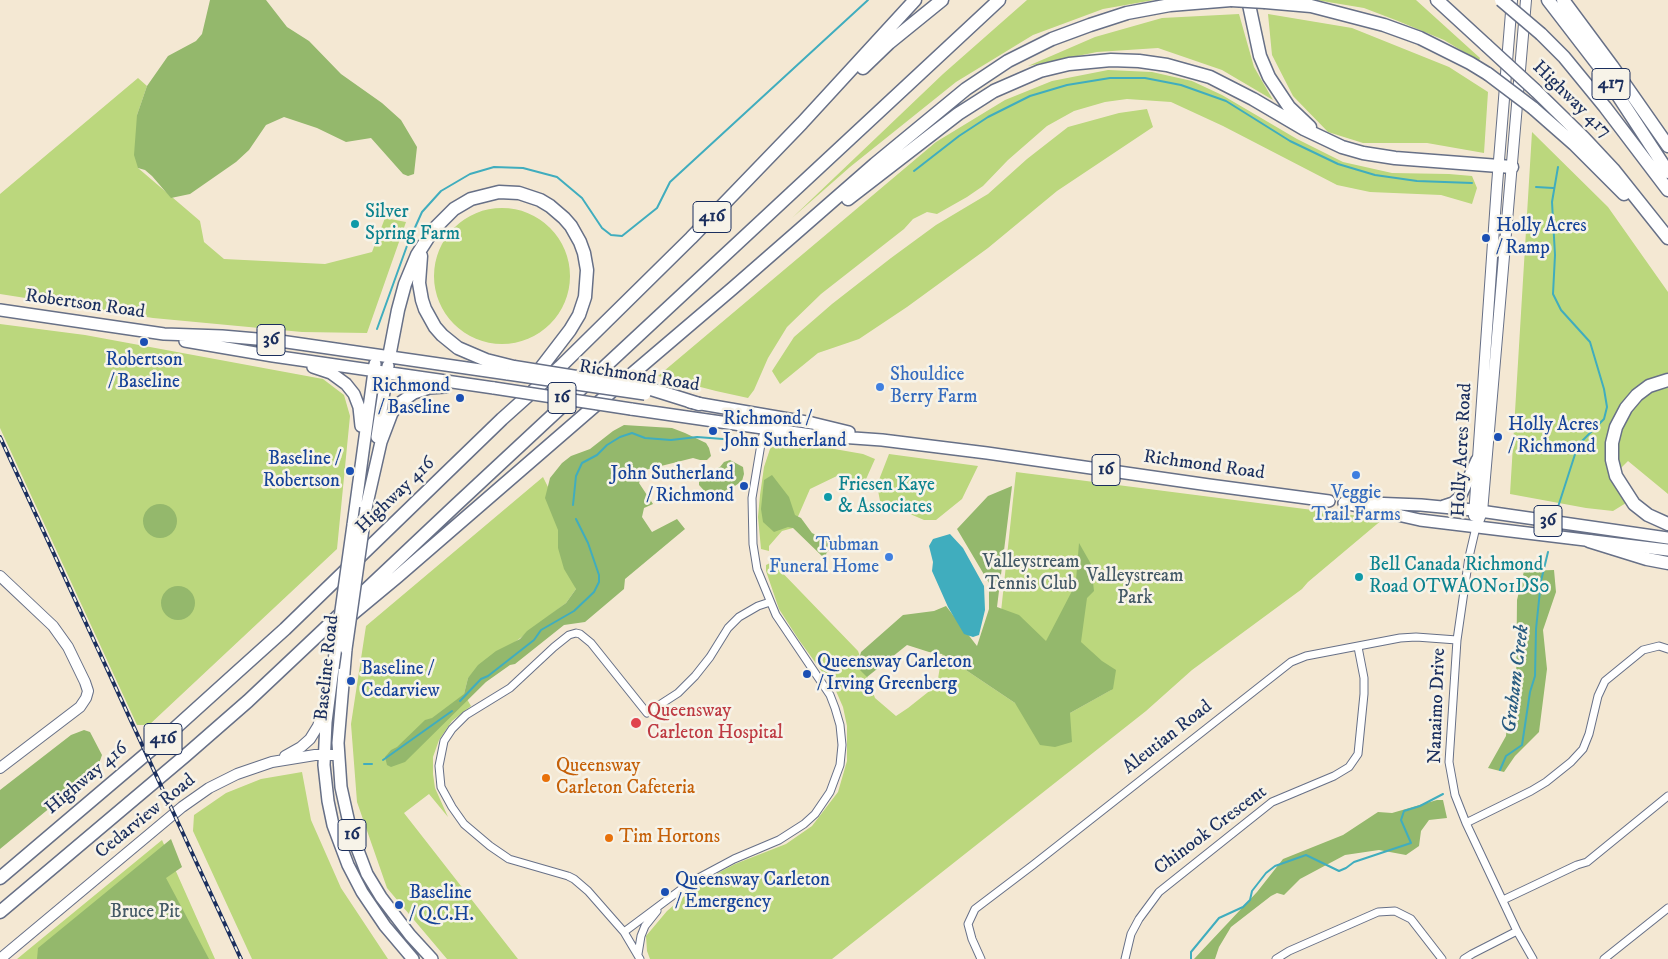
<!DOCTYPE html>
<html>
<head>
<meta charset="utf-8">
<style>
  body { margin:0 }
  canvas { display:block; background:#f4e8d3 }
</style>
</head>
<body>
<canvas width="1668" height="959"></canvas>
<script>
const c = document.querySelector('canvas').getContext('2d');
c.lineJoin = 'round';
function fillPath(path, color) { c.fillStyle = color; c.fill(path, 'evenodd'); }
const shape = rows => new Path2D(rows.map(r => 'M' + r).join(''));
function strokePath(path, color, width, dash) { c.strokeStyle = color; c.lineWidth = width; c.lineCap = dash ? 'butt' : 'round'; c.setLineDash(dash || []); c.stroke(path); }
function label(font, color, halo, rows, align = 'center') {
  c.font = font + ' "IM FELL DW Pica",serif'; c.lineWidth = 5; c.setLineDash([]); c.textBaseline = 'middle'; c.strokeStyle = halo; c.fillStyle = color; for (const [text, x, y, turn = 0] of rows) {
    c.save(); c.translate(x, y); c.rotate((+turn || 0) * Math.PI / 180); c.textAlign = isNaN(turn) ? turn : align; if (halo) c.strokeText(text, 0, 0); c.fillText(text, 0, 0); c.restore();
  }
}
const green = shape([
  [1027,0,1154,0,1103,9,1033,35,956,82,850,167,792,218,943,74],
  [1316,0,1416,0,1480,58,1479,61,1444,40,1398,21,1364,8],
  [1239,14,1254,67,1273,100,1222,70,1158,48,1097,52,1028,66,1095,37,1162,18],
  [1268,14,1352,28,1449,67,1488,92,1484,153,1427,143,1363,143,1328,132,1293,96,1272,55],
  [1108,70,1152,72,1192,81,1222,95,1297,139,1343,162,1392,173,1449,174,1472,176,1477,188,1472,204,1441,195,1370,192,1337,185,1223,126,1171,102,1127,99,1105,102,1074,111,1047,126,1008,160,983,186,967,197,937,214,927,212,913,219,904,229,821,294,787,327,768,358,754,390,748,398,716,391,658,376,936,142,1005,100,1052,81],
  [138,78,147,86,137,115,138,168,200,221,204,242,224,259,325,264,372,252,385,218,406,222,367,333,302,332,153,318,0,294,0,194],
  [1147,109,1153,127,1057,191,988,248,907,307,859,339,818,353,780,384,772,371,794,337,832,304,891,258,936,225,988,194,1027,159,1068,127,1119,113],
  [1532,132,1608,207,1668,292,1668,494,1628,461,1612,477,1626,503,1613,511,1586,508,1510,494],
  '434 276a68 68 0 1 1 136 0a68 68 0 1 1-136 0Z',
  [0,324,85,335,323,379,344,395,350,416,337,549,149,725,137,725,0,428],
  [783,440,863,454,875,459,863,486,839,475,810,489,793,528,782,531,769,546,769,551,761,549,758,517,760,495,764,467,770,449,775,442],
  [889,454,978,466,962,499,936,520,924,520,880,501,877,485],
  [1016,472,1383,519,1308,582,1302,589,1192,670,1146,711,832,959,650,959,647,951,646,936,667,911,687,894,718,873,735,864,786,844,812,826,838,792,847,761,847,726,843,707,836,691,799,640,779,609,766,571,766,565,772,562,858,651,875,698,896,716,908,708,937,685,942,654,1015,703,1070,713,1111,690,1000,621],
  [543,477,548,487,576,589,566,603,468,678,464,694,471,706,452,721,439,740,433,757,433,774,435,788,448,817,429,794,404,813,518,959,447,959,387,888,357,802,351,724,366,626],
  [302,772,311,820,341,888,388,959,252,959,193,831,194,815,226,793,261,779],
  [162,840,215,959,17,959]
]);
const forest = shape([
  [210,0,266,0,287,27,309,41,341,74,382,103,401,120,417,147,414,174,408,176,403,174,371,138,346,142,317,128,284,117,266,125,249,150,236,162,190,194,171,198,152,176,145,170,138,168,134,155,137,115,147,86,168,56,196,41,202,34],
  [624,425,672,428,685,433,706,443,709,448,711,456,707,460,700,460,693,458,645,470,639,483,653,504,644,508,642,517,652,532,677,519,685,529,625,579,624,589,585,622,564,625,515,664,510,665,486,682,405,762,391,767,387,765,385,757,391,750,397,747,425,720,432,718,464,694,468,678,478,665,496,651,520,639,527,631,566,603,576,589,564,569,558,548,558,530,545,498,550,478,562,463,571,456,590,449,613,431],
  [730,460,743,467,744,474,742,481,722,495,716,497,709,496,699,485,699,482,711,472,720,467,724,462],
  [772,475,789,497,795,515,801,518,812,533,820,537,839,541,839,549,828,551,826,554,827,559,823,557,793,528,788,527,774,532,763,522,761,509,764,480],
  [1012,486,997,607,1019,615,1046,641,1072,591,1076,580,1079,543,1091,564,1094,591,1087,598,1081,642,1102,661,1116,670,1113,689,1070,713,1072,742,1055,747,1040,745,1015,703,942,654,929,652,907,645,867,677,857,667,861,652,903,615,934,611,946,606,977,646,989,609,989,583,957,529,988,496],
  '143 521a17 17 0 1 1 34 0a17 17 0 1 1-34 0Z',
  [1554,570,1556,592,1543,630,1547,669,1539,732,1515,756,1504,772,1488,768,1506,736,1507,723,1516,696,1517,600,1524,571],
  '161 603a17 17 0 1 1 34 0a17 17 0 1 1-34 0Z',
  [84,730,90,732,102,755,97,769,0,849,0,790,71,735],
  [1437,800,1443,800,1447,818,1429,820,1421,831,1419,846,1406,855,1379,850,1345,855,1300,879,1284,895,1277,893,1271,896,1231,927,1219,947,1215,959,1194,959,1257,892,1283,859,1343,835,1378,812,1392,813],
  [171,839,182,867,166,878,209,959,37,959,38,948]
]);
const water = shape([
  [950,534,963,548,984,586,985,610,979,635,973,637,964,634,948,607,932,571,933,562,929,546,933,539]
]);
const stream = shape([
  [1558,167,1552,202,1555,255,1553,294,1561,310,1590,342,1604,389,1607,407,1604,419,1578,445,1558,507],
  [914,171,959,136,988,117,1030,96,1067,85,1110,78,1145,78,1181,85,1226,101,1290,141,1338,164,1375,175,1417,181,1472,183],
  [1536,187,1553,188],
  [377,329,408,243,422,212,441,191,470,174,494,167,523,168,557,177,582,198,602,228,611,235,622,236,657,208,670,182,868,0],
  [573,505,576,476,582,463,597,455,607,445,620,437,632,433,645,438,671,440,697,437,736,440],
  [460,701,481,679,488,676,534,640,541,630,574,611,594,592,599,582,599,575,588,543,576,519],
  [383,760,452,711],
  [364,764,372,764],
  [1500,770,1506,756,1522,745,1530,692,1535,676,1536,629,1541,581,1548,552],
  [1191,959,1191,952,1219,918,1243,907,1250,900,1252,891,1266,873,1275,866,1306,855,1339,871,1346,868,1354,862,1411,843,1401,820,1404,811,1420,806,1443,794]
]);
const street = shape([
  [1476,527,1469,557,1457,640,1449,762,1455,795,1466,823,1517,931,1533,959],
  [1466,823,1531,791,1546,782,1571,762,1583,749,1589,734,1598,696,1605,681,1643,650,1659,646,1668,649],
  [1503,900,1577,865,1587,862,1668,796],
  [624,932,691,882,734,859,779,840,804,824,815,814,830,792,840,765,842,745,840,725,835,708,830,695,776,615,757,569,753,544,752,498,762,438,770,417],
  [638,954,641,936,645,926,657,911],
  [640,959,624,932,588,891,574,879,568,876,509,859,490,846,464,824,452,807,441,787,439,766,444,741,452,729,466,715,510,688,554,647,569,635,576,633,580,634,591,643,647,713,678,693,695,676,710,657,728,628,739,617,758,606,770,602],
  [981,959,972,939,968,924,975,909,1033,865,1291,662,1306,656,1400,638,1416,637,1457,640],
  [1125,959,1131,934,1139,919,1159,892,1272,802,1334,776,1349,767,1358,754,1364,694,1364,678,1358,647],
  [1276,959,1289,951,1378,912,1395,911,1411,919,1442,959],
  [1464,959,1472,954,1517,931],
  [1604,959,1668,908]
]);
const secondary = shape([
  [1474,516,1497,185,1512,0],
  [1476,527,1482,512,1526,0],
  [0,576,53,626,68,647,85,682,88,691,86,698,80,707,0,768],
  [285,756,301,747,310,739,318,726,325,705],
  [0,959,182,807,209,788,237,774,272,762,315,755,339,755]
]);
const primary = shape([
  [0,310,164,334,222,336,280,341,508,374],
  [185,341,273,356,494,388],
  [313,367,331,373,346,384,354,394,359,407,361,426],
  [690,402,812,423,849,432],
  [631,409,811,435,882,440,987,453,1209,485,1329,501],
  [377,437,388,366],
  [1344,503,1420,520,1668,550],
  [1371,503,1421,505,1473,510,1668,538],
  [1444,506,1453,503,1460,497,1477,460],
  [366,508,381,442,392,413,401,402,414,393,429,388,445,387],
  [353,525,375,364],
  [346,649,338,743,341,787,351,832,367,874,381,897,410,935,432,959],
  [333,668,326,722,324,765,328,801,333,825,348,865,362,892,385,926,413,959]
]);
const highway = shape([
  [1248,0,1260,56,1269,77,1289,107,1310,127],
  [1437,0,1486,45],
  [1548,0,1598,65,1668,172],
  [1563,0,1612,66,1668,146],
  [1265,2,1311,6,1384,25,1420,38,1470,63,1488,74],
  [1541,34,1564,57,1605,107,1668,190],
  [863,68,889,43,942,0],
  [1535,90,1584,138,1613,169,1668,238],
  [1533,108,1574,144,1624,194],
  [848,199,958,114,994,91,1040,71,1069,64,1111,60,1139,61,1167,65,1210,77,1253,99,1304,129,1342,147,1363,153,1395,158,1512,167],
  [421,256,419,283,422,300,425,309,435,327,442,335,458,348,486,360,514,367],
  [389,357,398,310,405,284,417,255,433,230,454,209,471,199,499,192,519,193,540,200,550,206,564,218,571,226,580,242,584,253,587,270,585,297,579,315,570,330,534,377],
  [1668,380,1649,386,1637,395,1626,408,1616,427,1612,443,1612,460,1616,476,1634,504,1648,515,1668,524],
  [651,389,699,404],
  [1589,541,1647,559,1668,563],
  [344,621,397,577,605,397,733,288,875,164,966,89,1008,61,1052,39,1090,25,1127,13,1170,5,1231,0],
  [0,878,152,749,235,674,285,629,502,419,560,367,691,238,802,123,915,0],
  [0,912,185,756,248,701,456,505,999,0]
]);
const rail = shape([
  [0,437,241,959]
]);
const primaryBridge = shape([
  [508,374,645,394],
  [494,388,631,409],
  [346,649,366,508],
  [333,668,353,525]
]);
const highwayBridge = shape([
  [1231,0,1265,2],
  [1501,0,1541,34],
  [1486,45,1535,90],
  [1488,74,1533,108],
  [514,367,651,389]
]);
const markers = [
  [355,224,5,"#0f9aa8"],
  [1486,238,5,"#1a4fb4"],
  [144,342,5,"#1a4fb4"],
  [880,387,5,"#3f7fe0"],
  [460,398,5,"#1a4fb4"],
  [713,431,5,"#1a4fb4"],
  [1498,437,5,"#1a4fb4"],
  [350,471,5,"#1a4fb4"],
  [1356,475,5,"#3f7fe0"],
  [744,486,5,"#1a4fb4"],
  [828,497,5,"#0f9aa8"],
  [889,557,5,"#3f7fe0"],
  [1359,577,5,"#0f9aa8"],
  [807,674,5,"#1a4fb4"],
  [351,681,5,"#1a4fb4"],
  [636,723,6,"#e0444e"],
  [546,778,5,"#e8710a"],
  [609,838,5,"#e8710a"],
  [665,892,5,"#1a4fb4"],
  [399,905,5,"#1a4fb4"]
];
const shields = [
  [1611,84,38],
  [712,217,38],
  [271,340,28],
  [562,398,28],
  [1106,470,28],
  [1548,521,28],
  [163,739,38],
  [352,835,28]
];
const shieldNames = [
  ["417",1611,84],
  ["416",712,217],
  ["36",271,340],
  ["16",562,398],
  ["16",1106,470],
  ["36",1548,521],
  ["416",163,739],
  ["16",352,835]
];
const streetNames = [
  ["Highway 417",1571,100,44],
  ["Robertson Road",85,305,8],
  ["Richmond Road",639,377,9],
  ["Holly Acres Road",1463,450,-87],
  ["Richmond Road",1204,466,8],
  ["Highway 416",396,496,-44],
  ["Baseline Road",328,668,-84],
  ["Nanaimo Drive",1438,706,-88],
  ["Aleutian Road",1168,738,-38],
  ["Highway 416",87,779,-40],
  ["Cedarview Road",146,817,-39],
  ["Chinook Crescent",1211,831,-37]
];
const cultureNames = [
  ["Silver",365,213],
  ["Spring Farm",365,235],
  ["Friesen Kaye",838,486],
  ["& Associates",838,508],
  ["Bell Canada Richmond",1369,566],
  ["Road OTWAON01DS0",1369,588]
];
const transitNames = [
  ["Holly Acres",1496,227],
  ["/ Ramp",1496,249],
  ["Robertson",144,361,"center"],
  ["/ Baseline",144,383,"center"],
  ["Richmond",450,387,"right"],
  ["/ Baseline",450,409,"right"],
  ["Richmond /",723,420],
  ["John Sutherland",723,442],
  ["Holly Acres",1508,426],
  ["/ Richmond",1508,448],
  ["Baseline /",340,460,"right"],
  ["Robertson",340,482,"right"],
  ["John Sutherland",734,475,"right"],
  ["/ Richmond",734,497,"right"],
  ["Queensway Carleton",817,663],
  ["/ Irving Greenberg",817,685],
  ["Baseline /",361,670],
  ["Cedarview",361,692],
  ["Queensway Carleton",675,881],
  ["/ Emergency",675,903],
  ["Baseline",409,894],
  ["/ Q.C.H.",409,916]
];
const shopNames = [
  ["Shouldice",890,376],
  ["Berry Farm",890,398],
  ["Veggie",1356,494,"center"],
  ["Trail Farms",1356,516,"center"],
  ["Tubman",879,546,"right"],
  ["Funeral Home",879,568,"right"]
];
const parkNames = [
  ["Valleystream",1031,563],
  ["Tennis Club",1031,585],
  ["Valleystream",1135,577],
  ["Park",1135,599],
  ["Bruce Pit",145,913]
];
const healthNames = [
  ["Queensway",647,712],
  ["Carleton Hospital",647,734]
];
const foodNames = [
  ["Queensway",556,767],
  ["Carleton Cafeteria",556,789],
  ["Tim Hortons",619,838]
];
const waterNames = [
  ["Graham Creek",1517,679,-83]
];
fillPath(green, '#bbd77d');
fillPath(forest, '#94b86c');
fillPath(water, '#40adbe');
strokePath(stream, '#40adbe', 2);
strokePath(street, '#677087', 9);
strokePath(secondary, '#677087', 12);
strokePath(primary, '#677087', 14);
strokePath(highway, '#677087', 15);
strokePath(street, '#fff', 7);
strokePath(secondary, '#fff', 10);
strokePath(primary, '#fff', 11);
strokePath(highway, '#fff', 12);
strokePath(rail, '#1b2f5e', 4);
strokePath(rail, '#f7f3e8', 2, [5.5]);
strokePath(primaryBridge, '#677087', 14, []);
strokePath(highwayBridge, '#677087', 15, []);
strokePath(primaryBridge, '#fff', 11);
strokePath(highwayBridge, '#fff', 12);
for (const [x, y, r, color] of markers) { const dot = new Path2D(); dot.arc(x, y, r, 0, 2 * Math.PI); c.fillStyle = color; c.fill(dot); strokePath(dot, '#f7f3e8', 2); }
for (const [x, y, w] of shields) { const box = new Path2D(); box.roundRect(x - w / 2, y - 15.5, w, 31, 4); c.fillStyle = '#f7f3e8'; c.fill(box); strokePath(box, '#1b2f5e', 1); }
label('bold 18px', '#1b2f5e', null, shieldNames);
label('19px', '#1b2f5e', '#f7f3e8', streetNames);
label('19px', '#0d838f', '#f7f3e8', cultureNames, 'left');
label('19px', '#164399', '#f7f3e8', transitNames, 'left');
label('19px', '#366cbe', '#f7f3e8', shopNames, 'left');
label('19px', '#435966', '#f7f3e8', parkNames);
label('19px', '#be3a42', '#f7f3e8', healthNames, 'left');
label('19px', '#c56008', '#f7f3e8', foodNames, 'left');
label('italic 20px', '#285b80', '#f7f3e8', waterNames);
</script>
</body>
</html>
